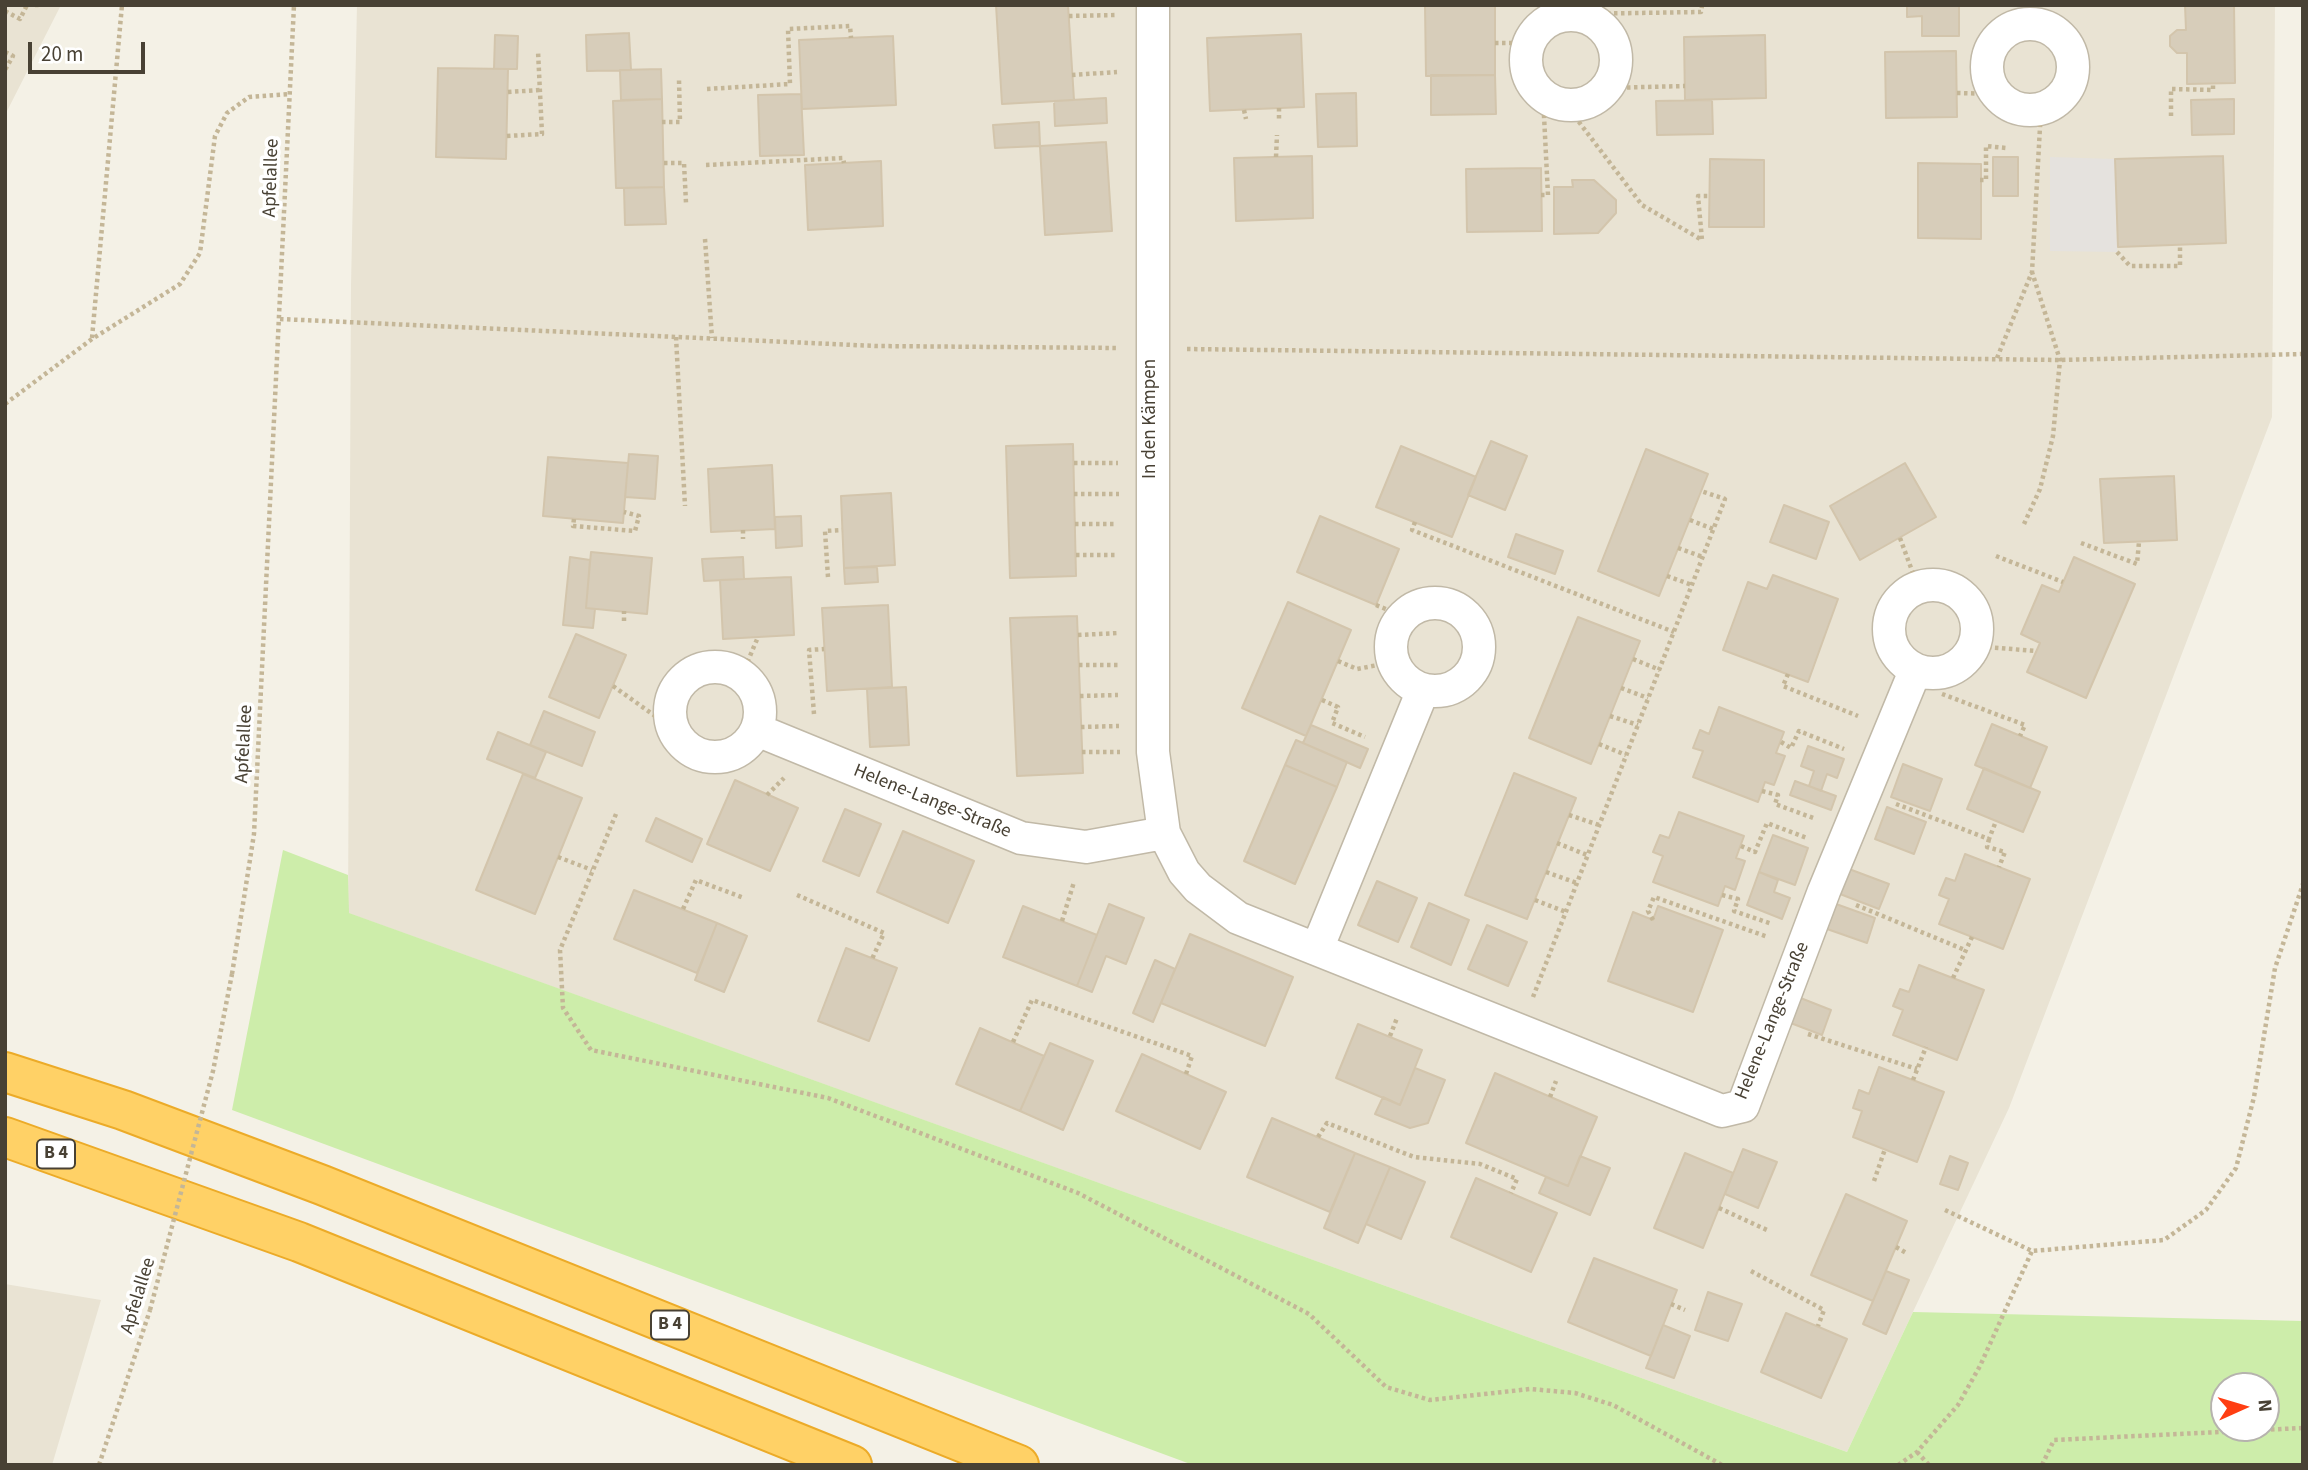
<!DOCTYPE html>
<html>
<head>
<meta charset="utf-8">
<style>
  body { margin:0 }
  #map { position:relative; width:2308px; height:1470px; overflow:hidden; background:#f4f1e6; font-family:"Source Sans 3",sans-serif }
  canvas { display:block }
  .frame { position:absolute; inset:0; border:7px solid #484134; pointer-events:none }
  .north { position:absolute; left:2210px; top:1372px; width:70px; height:70px; box-sizing:border-box; background:#fff; border:2px solid #b6b3ae; border-radius:50%; rotate:86deg; font-size:19px; font-weight:700; line-height:28px; text-align:center; color:#484134 }
  .north::after { content:''; display:block; margin:auto; width:24px; height:32px; background:#ff3e12; clip-path:polygon(50% 0,100% 100%,50% 72%,0 100%) }
  .scale { position:absolute; left:28px; top:42px; width:117px; height:32px; box-sizing:border-box; border:4px solid #484134; border-top:0; padding-left:9px; font-size:21px; line-height:24px; white-space:nowrap; color:#484134; -webkit-text-stroke:5px #fff; paint-order:stroke }
</style>
</head>
<body>
<div id="map">
<canvas width="2308" height="1470"></canvas>
<div class="frame"></div>
<div class="north">N</div>
<div class="scale">20 m</div>
</div>
<script>
const c = document.querySelector('canvas').getContext('2d');
c.lineJoin = 'round';
function fillPath(path, color) { c.fillStyle = color; c.fill(path, 'evenodd'); }
const shape = rows => new Path2D(rows.map(r => 'M' + r).join(''));
function strokePath(path, color, width, dash) { c.strokeStyle = color; c.lineWidth = width; c.lineCap = dash ? 'butt' : 'round'; c.setLineDash(dash || []); c.stroke(path); }
function label(font, color, halo, rows, align = 'center') {
  c.font = font + ' "Source Sans 3",sans-serif'; c.lineWidth = 7; c.setLineDash([]); c.textBaseline = 'middle'; c.strokeStyle = halo; c.fillStyle = color; for (const [text, x, y, turn = 0] of rows) {
    c.save(); c.translate(x, y); c.rotate((+turn || 0) * Math.PI / 180); c.textAlign = isNaN(turn) ? turn : align; if (halo) c.strokeText(text, 0, 0); c.fillText(text, 0, 0); c.restore();
  }
}
const residential = shape([
  [5,5,61,5,5,115],
  [357,5,2275,5,2272,417,2009,1108,1847,1452,348,913,351,285],
  [5,1284,101,1300,52,1465,5,1465]
]);
const green = shape([
  [283,850,348,875,349,913,1847,1452,1913,1312,2303,1321,2303,1465,1193,1465,232,1110],
  [2224,1386,2266,1386,2266,1428,2224,1428]
]);
const parking = shape([
  [2050,157,2115,159,2117,252,2050,251]
]);
const building = shape([
  [996,5,1068,5,1074,100,1002,104,996,5],
  [1425,5,1495,5,1495,75,1426,76,1425,5],
  [1907,5,1959,5,1959,36,1922,36,1922,16,1907,17,1907,5],
  [2185,5,2234,5,2235,83,2187,84,2187,53,2177,53,2170,46,2170,36,2177,30,2186,30,2185,5],
  [629,33,631,70,587,71,586,35,629,33],
  [1301,34,1304,107,1210,111,1207,38,1301,34],
  [495,35,518,36,517,69,494,69,495,35],
  [1765,35,1766,98,1685,100,1684,37,1765,35],
  [893,36,896,105,802,109,799,40,893,36],
  [1956,51,1957,117,1886,118,1885,52,1956,51],
  [438,68,508,69,506,159,436,157,438,68],
  [661,69,662,99,621,100,620,70,661,69],
  [1431,75,1495,75,1496,114,1431,115,1431,75],
  [1356,93,1357,146,1318,147,1316,94,1356,93],
  [801,94,804,155,760,156,758,95,801,94],
  [1106,98,1107,123,1055,126,1054,101,1106,98],
  [662,99,664,187,616,188,613,101,662,99],
  [2234,99,2234,134,2192,135,2191,100,2234,99],
  [1712,100,1713,134,1657,135,1656,101,1712,100],
  [1039,122,1040,146,995,148,993,125,1039,122],
  [1106,142,1112,231,1045,235,1040,146,1106,142],
  [1312,156,1313,218,1236,221,1234,158,1312,156],
  [2223,156,2226,243,2118,247,2115,159,2223,156],
  [1993,157,2018,157,2018,196,1993,196,1993,157],
  [1710,159,1764,160,1764,227,1709,227,1710,159],
  [881,161,883,226,808,230,805,165,881,161],
  [1918,163,1981,164,1981,239,1918,238,1918,163],
  [1541,168,1542,231,1467,232,1466,169,1541,168],
  [1572,180,1594,180,1616,200,1616,213,1598,233,1554,234,1554,187,1573,187,1572,180],
  [664,187,666,224,625,225,624,188,664,187],
  [1491,441,1527,456,1505,510,1468,495,1491,441],
  [1073,444,1076,576,1010,578,1006,446,1073,444],
  [1401,446,1476,477,1452,537,1376,507,1401,446],
  [1646,449,1708,474,1659,596,1598,571,1646,449],
  [629,454,658,456,655,499,625,497,629,454],
  [548,457,628,463,623,523,543,516,548,457],
  [1905,463,1936,517,1860,560,1830,506,1905,463],
  [772,465,775,529,711,532,708,469,772,465],
  [2174,476,2177,540,2104,543,2100,479,2174,476],
  [891,493,895,565,844,568,841,496,891,493],
  [1784,505,1829,522,1816,559,1770,542,1784,505],
  [801,516,802,546,776,548,775,517,801,516],
  [1320,516,1399,549,1376,605,1297,572,1320,516],
  [1516,534,1563,551,1555,574,1508,557,1516,534],
  [591,552,652,558,647,614,586,608,591,552],
  [570,557,590,560,586,608,595,609,593,628,563,625,570,557],
  [743,557,744,579,704,581,702,559,743,557],
  [2074,557,2135,584,2086,698,2027,672,2040,643,2021,634,2042,585,2059,592,2074,557],
  [877,567,878,582,845,584,844,568,877,567],
  [1773,575,1838,599,1808,682,1723,650,1748,582,1767,589,1773,575],
  [791,577,794,635,723,639,720,580,791,577],
  [1288,602,1351,630,1306,736,1242,708,1288,602],
  [888,605,892,687,827,691,822,608,888,605],
  [1077,616,1083,773,1017,776,1010,618,1077,616],
  [1578,617,1640,641,1591,764,1529,738,1578,617],
  [576,634,626,655,599,718,549,697,576,634],
  [906,687,909,745,870,747,867,689,906,687],
  [1719,707,1784,732,1776,753,1785,756,1774,785,1765,782,1758,802,1693,777,1703,751,1693,748,1700,730,1709,734,1719,707],
  [544,711,595,732,582,766,530,745,544,711],
  [1992,724,2047,747,2030,788,1975,765,1992,724],
  [1311,725,1368,749,1360,768,1303,743,1311,725],
  [498,732,546,752,535,778,487,759,498,732],
  [1296,740,1347,762,1337,787,1285,765,1296,740],
  [1808,746,1844,759,1837,778,1827,774,1821,791,1809,786,1814,771,1801,766,1808,746],
  [1903,764,1942,779,1930,811,1891,797,1903,764],
  [1285,765,1337,787,1295,884,1244,861,1285,765],
  [1984,768,2040,792,2023,832,1967,809,1984,768],
  [1514,773,1576,798,1527,919,1465,895,1514,773],
  [523,774,582,798,535,914,476,890,523,774],
  [735,780,798,808,770,871,707,844,735,780],
  [1795,781,1836,796,1831,810,1790,795,1795,781],
  [1887,807,1926,822,1914,854,1875,839,1887,807],
  [845,809,881,824,859,876,823,861,845,809],
  [1679,812,1744,836,1736,858,1745,861,1735,890,1725,886,1718,906,1653,882,1663,856,1653,852,1660,835,1669,838,1679,812],
  [656,818,702,839,692,862,646,841,656,818],
  [903,831,974,861,948,923,877,892,903,831],
  [1773,835,1808,848,1795,885,1759,872,1773,835],
  [1965,854,2030,879,2003,949,1939,924,1949,899,1939,895,1946,878,1955,881,1965,854],
  [1849,869,1889,884,1879,909,1840,894,1849,869],
  [1759,872,1778,880,1774,892,1790,898,1782,919,1747,905,1759,872],
  [1377,881,1417,898,1398,942,1358,925,1377,881],
  [634,890,717,923,697,973,614,939,634,890],
  [1429,903,1469,920,1451,965,1411,947,1429,903],
  [1109,904,1144,918,1126,964,1106,956,1092,992,1077,986,1109,904],
  [1836,904,1875,918,1867,943,1827,929,1836,904],
  [1023,906,1097,935,1077,986,1003,957,1023,906],
  [1658,906,1723,930,1693,1012,1608,981,1633,912,1653,920,1658,906],
  [717,923,747,936,724,992,695,980,717,923],
  [1487,925,1527,942,1508,986,1468,969,1487,925],
  [1190,934,1293,977,1265,1046,1161,1003,1190,934],
  [846,948,897,968,869,1041,818,1021,846,948],
  [1155,960,1175,969,1153,1022,1133,1013,1155,960],
  [1919,965,1984,990,1957,1060,1893,1035,1903,1010,1893,1006,1900,989,1909,992,1919,965],
  [1798,997,1831,1010,1822,1035,1788,1022,1798,997],
  [1358,1024,1422,1050,1400,1105,1336,1078,1358,1024],
  [980,1028,1044,1056,1020,1111,956,1084,980,1028],
  [1050,1043,1093,1061,1063,1130,1020,1111,1050,1043],
  [1142,1054,1226,1092,1200,1149,1116,1111,1142,1054],
  [1879,1067,1944,1092,1917,1162,1853,1137,1862,1111,1853,1108,1859,1090,1869,1094,1879,1067],
  [1415,1068,1445,1080,1428,1123,1410,1128,1375,1114,1383,1097,1400,1105,1415,1068],
  [1495,1073,1597,1117,1568,1186,1466,1143,1495,1073],
  [1272,1118,1355,1153,1330,1212,1247,1177,1272,1118],
  [1743,1149,1777,1162,1758,1208,1725,1194,1743,1149],
  [1355,1153,1390,1167,1358,1243,1324,1228,1355,1153],
  [1685,1153,1733,1173,1703,1248,1654,1228,1685,1153],
  [1580,1156,1610,1168,1590,1215,1539,1193,1546,1177,1568,1186,1580,1156],
  [1950,1156,1968,1163,1958,1190,1940,1184,1950,1156],
  [1390,1167,1425,1182,1401,1239,1366,1224,1390,1167],
  [1476,1178,1557,1213,1531,1272,1451,1237,1476,1178],
  [1846,1194,1907,1221,1873,1301,1811,1275,1846,1194],
  [1594,1258,1677,1290,1651,1356,1568,1322,1594,1258],
  [1886,1271,1909,1280,1886,1334,1863,1324,1886,1271],
  [1708,1292,1742,1304,1728,1341,1695,1330,1708,1292],
  [1786,1313,1847,1339,1821,1398,1761,1372,1786,1313],
  [1663,1325,1690,1336,1674,1378,1646,1368,1663,1325]
]);
const path = shape([
  [35,5,40,5],
  [5,11,20,19,27,5],
  [1572,14,1701,12,1702,6],
  [1069,16,1117,15],
  [1495,43,1528,43],
  [5,52,13,56,5,70],
  [1072,75,1117,72],
  [1606,88,1685,86],
  [707,89,790,84,788,29,850,26,851,38],
  [508,92,540,90],
  [1957,93,1995,94],
  [1566,105,1642,205,1702,240,1698,196,1710,196],
  [1279,108,1279,119],
  [1244,110,1246,119],
  [2171,116,2171,89,2213,90,2213,84],
  [662,122,680,122,679,80],
  [507,136,542,134,538,51],
  [1276,157,1277,135],
  [664,163,684,163,686,203],
  [706,165,843,158,844,163],
  [1980,180,1986,180,1986,146,2006,148],
  [1541,195,1548,195,1543,96],
  [705,239,712,338],
  [2117,252,2130,266,2180,266,2180,245],
  [280,319,876,346,1119,348],
  [676,337,685,506],
  [92,338,122,5],
  [1187,349,2060,360,2303,354],
  [1997,358,2032,272,2041,109],
  [5,404,92,339,180,284,200,253,215,136,227,113,249,97,290,94],
  [1074,463,1118,463],
  [1074,494,1119,494],
  [574,519,573,526,635,531,639,516,624,512],
  [1690,520,1713,529],
  [1415,522,1412,530,1674,632],
  [1075,524,1116,524],
  [2024,524,2040,489,2053,436,2060,360,2032,272],
  [743,530,743,539],
  [1900,538,1918,587],
  [2081,543,2137,564,2139,542],
  [1678,548,1703,557],
  [1076,555,1117,555],
  [1996,556,2063,582],
  [1667,576,1692,585],
  [828,577,825,531,842,530],
  [1376,605,1403,616],
  [624,621,624,611],
  [1078,635,1119,633],
  [1974,646,2036,651],
  [1633,659,1660,670],
  [1338,661,1357,669,1393,662],
  [1079,665,1120,665],
  [1788,674,1783,686,1858,716],
  [742,675,758,637],
  [613,686,672,728],
  [1621,688,1648,698],
  [1942,694,2025,725,2020,736],
  [1080,696,1118,695],
  [1322,700,1338,707,1332,723,1365,737],
  [814,714,809,650,824,649],
  [1610,716,1638,725],
  [1081,727,1119,726],
  [1781,742,1791,748,1799,731,1844,749],
  [1599,744,1626,755],
  [1082,752,1120,752],
  [1762,791,1778,795,1775,804,1816,819],
  [767,795,784,778],
  [1896,804,1989,839,1996,821],
  [616,814,560,950,563,1008,591,1050,828,1098,1078,1193,1309,1314,1386,1387,1430,1400,1530,1389,1575,1393,1613,1405,1722,1465],
  [1569,815,1599,825],
  [1989,839,1987,847,2005,852,1999,867],
  [1557,843,1587,855],
  [1741,846,1755,852,1767,823,1807,838],
  [558,857,592,870],
  [1546,872,1577,883],
  [797,895,884,933,872,959],
  [1722,895,1738,899,1734,911,1772,924],
  [1535,900,1566,912],
  [1856,905,1965,950],
  [683,909,696,880,744,898],
  [1653,920,1648,911,1654,897,1768,937],
  [1062,921,1074,882],
  [232,974,254,834,294,5],
  [1953,978,1972,937],
  [1533,997,1725,499,1701,491],
  [1808,1034,1917,1069],
  [1390,1036,1397,1018],
  [1013,1042,1032,1000,1192,1056,1186,1074],
  [1913,1080,1926,1047],
  [1550,1097,1556,1081],
  [1318,1137,1327,1123,1414,1157,1480,1164,1517,1179,1511,1193],
  [1874,1181,1885,1149],
  [1719,1208,1767,1230],
  [1945,1210,2032,1251,2164,1240,2206,1210,2236,1168,2254,1097,2275,968,2303,884],
  [1896,1247,1908,1254],
  [1751,1271,1824,1310,1818,1326],
  [1671,1304,1685,1310],
  [1917,1452,1929,1465],
  [99,1465,150,1310],
  [1898,1465,1917,1452,1958,1405,1980,1366,2032,1251],
  [2042,1465,2054,1440,2303,1428]
]);
const street = shape([
  [1153,5,1153,752,1164,833,1184,872,1198,888,1238,918,1722,1111,1743,1106,1824,891,1915,671],
  '1526 60a45 45 0 1 1 90 0a45 45 0 1 1-90 0Z',
  '1987 67a43 43 0 1 1 86 0a43 43 0 1 1-86 0Z',
  '1889 629a44 44 0 1 1 88 0a44 44 0 1 1-88 0Z',
  '1391 647a44 44 0 1 1 88 0a44 44 0 1 1-88 0Z',
  '670 712a45 45 0 1 1 90 0a45 45 0 1 1-90 0Z',
  [757,730,1021,838,1086,847,1164,833],
  [1317,949,1423,690]
]);
const highway = shape([
  [5,1072,123,1110,322,1185,1019,1465],
  [5,1137,299,1242,852,1465]
]);
const pathBridge = shape([
  [150,1310,213,1071,232,974]
]);
const shields = [
  [56,1154,38],
  [670,1325,38]
];
const shieldNames = [
  ["B 4",56,1154],
  ["B 4",670,1325]
];
const streetNames = [
  ["Apfelallee",272,178,-88],
  ["In den Kämpen",1151,419,-90],
  ["Apfelallee",245,744,-87],
  ["Helene-Lange-Straße",932,802,22],
  ["Helene-Lange-Straße",1773,1021,-68],
  ["Apfelallee",139,1296,-73]
];
fillPath(residential, '#e9e3d3');
fillPath(green, '#cdedaa');
fillPath(parking, '#e5e2de');
fillPath(building, '#d7cdba');
strokePath(building, '#d3c5ac', 2);
strokePath(street, '#c1b9a7', 35);
strokePath(highway, '#ecab28', 42);
strokePath(path, '#c4b697', 4.5, [3.5, 3.5]);
strokePath(street, '#fff', 32);
strokePath(highway, '#ffd166', 38);
strokePath(pathBridge, '#c4b697', 4.5, [3.5, 3.5]);
for (const [x, y, w] of shields) { const box = new Path2D(); box.roundRect(x - w / 2, y - 14.5, w, 29, 5); c.fillStyle = '#fff'; c.fill(box); strokePath(box, '#484134', 2); }
label('bold 18px', '#484134', null, shieldNames);
label('19px', '#484134', '#fff', streetNames);
</script>
</body>
</html>
